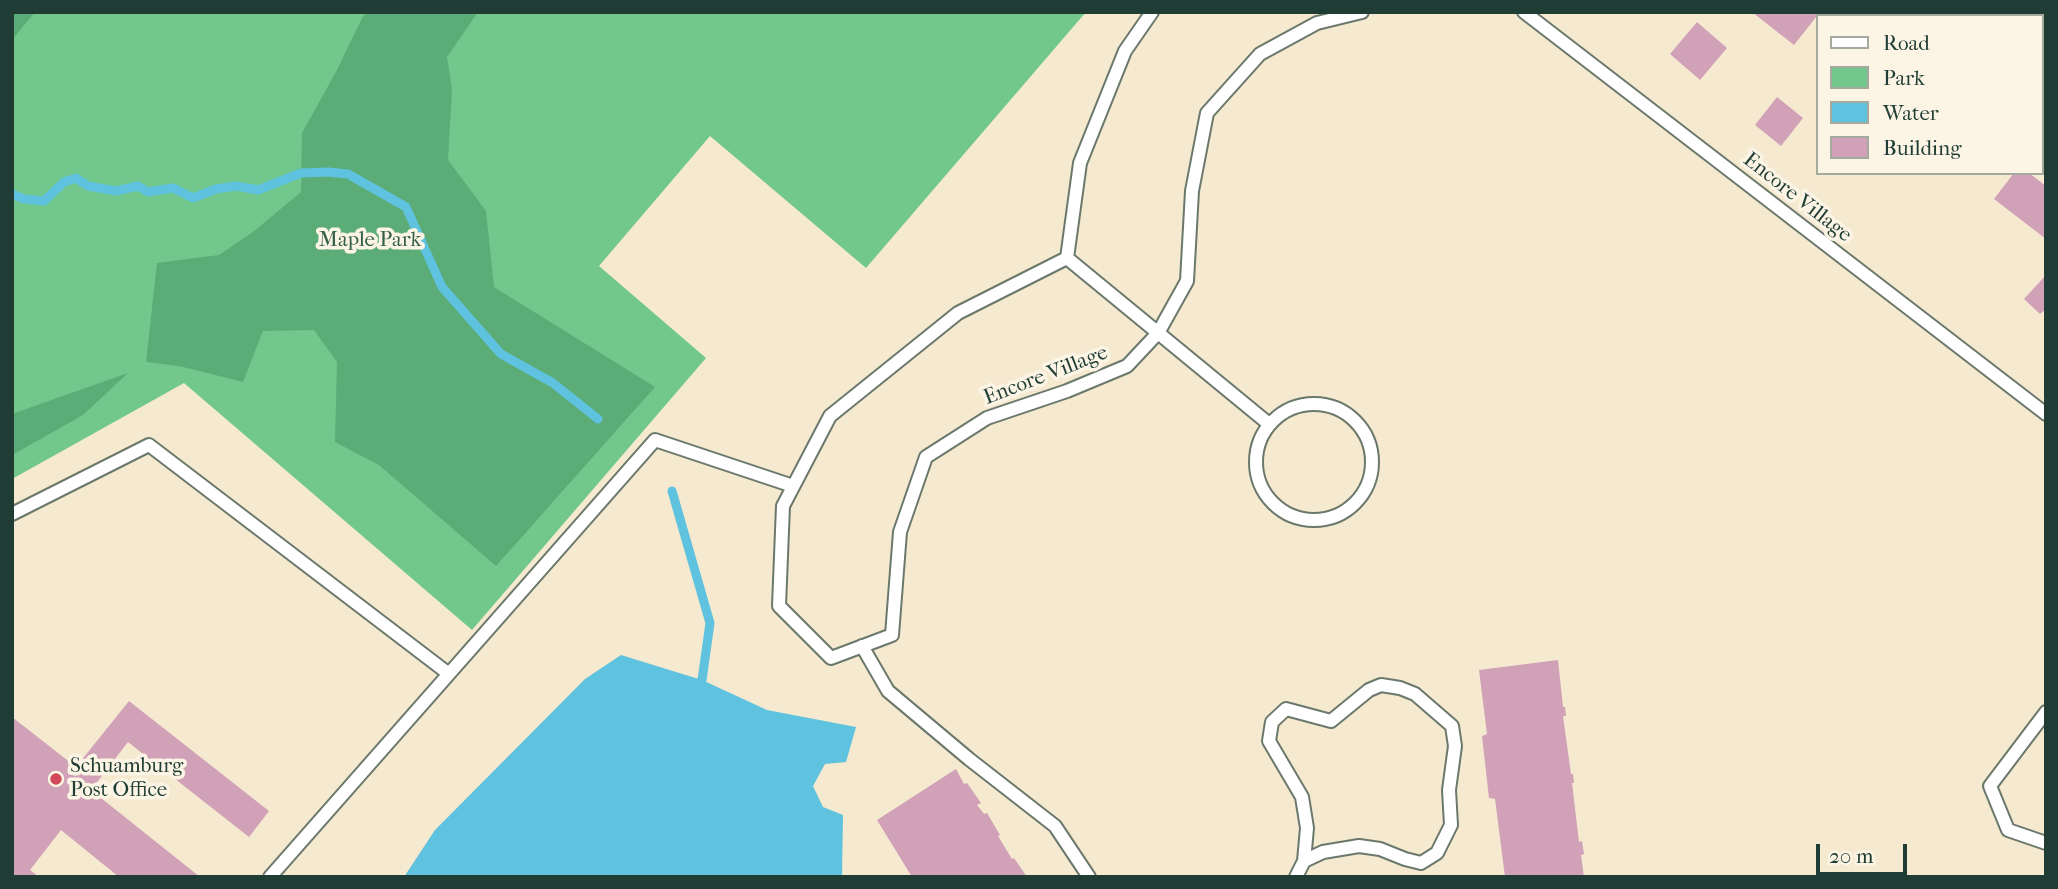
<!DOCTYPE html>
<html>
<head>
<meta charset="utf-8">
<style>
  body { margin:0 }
  #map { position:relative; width:2058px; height:889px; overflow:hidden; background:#f5e9d0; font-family:"IM FELL French Canon",serif }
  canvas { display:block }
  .frame { position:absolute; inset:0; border:14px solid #1f3d34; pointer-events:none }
  .legend { position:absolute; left:1816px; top:14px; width:228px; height:161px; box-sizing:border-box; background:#fcf5e5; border:2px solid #a4ab9e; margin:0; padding:9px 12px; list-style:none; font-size:21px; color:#1f3d34 }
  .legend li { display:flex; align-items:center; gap:14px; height:35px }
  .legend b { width:35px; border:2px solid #a4ab9e }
  .scale { position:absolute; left:1816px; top:844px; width:91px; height:32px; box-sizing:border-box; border:4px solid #1f3d34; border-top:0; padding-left:9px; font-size:21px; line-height:24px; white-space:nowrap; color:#1f3d34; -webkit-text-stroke:5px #fcf5e5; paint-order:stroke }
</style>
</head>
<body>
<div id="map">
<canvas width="2058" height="889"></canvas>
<div class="frame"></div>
<ul class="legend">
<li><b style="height:9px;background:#fff"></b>Road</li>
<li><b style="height:19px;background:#71c78c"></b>Park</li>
<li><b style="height:19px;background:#5fc2de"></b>Water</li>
<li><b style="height:19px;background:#d0a1b7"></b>Building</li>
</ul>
<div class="scale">20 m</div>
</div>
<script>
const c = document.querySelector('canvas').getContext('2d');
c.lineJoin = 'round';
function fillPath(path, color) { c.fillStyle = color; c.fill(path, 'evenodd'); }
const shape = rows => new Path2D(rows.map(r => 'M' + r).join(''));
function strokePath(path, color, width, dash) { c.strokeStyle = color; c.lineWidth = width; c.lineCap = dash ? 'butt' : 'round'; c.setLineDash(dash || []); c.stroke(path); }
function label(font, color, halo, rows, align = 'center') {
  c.font = font + ' "IM FELL French Canon",serif'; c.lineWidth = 7; c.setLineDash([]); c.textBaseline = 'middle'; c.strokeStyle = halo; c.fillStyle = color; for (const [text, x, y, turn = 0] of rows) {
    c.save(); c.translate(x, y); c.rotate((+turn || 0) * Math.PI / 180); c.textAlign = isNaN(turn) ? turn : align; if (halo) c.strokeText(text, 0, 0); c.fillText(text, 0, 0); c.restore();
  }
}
const green = shape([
  [12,12,1086,12,866,268,710,136,599,266,706,358,472,630,184,383,12,479]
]);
const forest = shape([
  [12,12,35,12,12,40],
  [367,12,478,12,447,57,452,89,448,160,486,211,494,287,655,387,496,566,379,465,335,442,337,362,314,330,263,331,243,382,179,366,146,362,157,263,219,255,253,232,301,192,302,133,337,70,362,18],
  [128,373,83,415,12,455,12,414]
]);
const water = shape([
  [621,655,702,680,767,710,856,727,846,762,825,764,813,786,823,807,843,815,842,877,404,877,435,830,585,679]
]);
const stream = shape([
  [12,194,24,199,44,201,64,182,76,178,88,186,116,191,138,186,148,192,173,188,193,198,216,189,236,186,258,190,301,173,328,172,348,174,406,207,442,287,501,354,553,383,598,419],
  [672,491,710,623,702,680]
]);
const building = shape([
  [1752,12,1820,12,1794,45],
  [1697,22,1727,48,1700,80,1670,54],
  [1777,97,1803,118,1781,146,1755,125],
  [2014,173,2029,173,2046,186,2046,239,1994,199],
  [2046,275,2046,309,2040,314,2024,299],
  [1558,660,1563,707,1565,707,1566,716,1563,716,1571,774,1573,774,1574,783,1572,783,1579,842,1582,841,1584,854,1581,855,1584,877,1505,877,1495,799,1489,798,1482,736,1487,734,1479,670],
  [129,701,269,811,249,837,128,742,91,790,200,877,119,877,61,830,30,870,39,877,12,877,12,717,76,767],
  [956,769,964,784,967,783,981,803,977,805,984,814,987,813,1000,835,998,836,1012,859,1014,858,1027,877,912,877,877,820]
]);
const lane = shape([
  [1152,12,1125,51,1080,163,1067,258,958,313,830,416,783,506,779,606,831,658,892,635,900,532,926,457,987,418,1067,391,1127,366,1158,333,1187,281,1192,191,1207,113,1260,54,1317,23,1362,12],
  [1524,12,2046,414],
  [1067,258,1269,424],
  '1256 462a58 58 0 1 1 116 0a58 58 0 1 1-116 0Z',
  [12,514,149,445,449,674],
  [862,646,888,691,969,759,1055,826,1089,877],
  [2046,712,1990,786,2008,830,2046,843],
  [270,877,655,440,793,486],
  [1296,877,1304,861,1307,828,1302,797,1269,741,1272,722,1286,709,1331,721,1369,690,1381,685,1400,688,1415,694,1452,726,1455,746,1449,790,1451,825,1437,853,1421,863,1405,859,1380,849,1359,846,1323,852,1304,861]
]);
const street = shape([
  [1962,12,1967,16],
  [2042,75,2046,77]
]);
const markers = [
  [56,779,7,"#d1495b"]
];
const streetNames = [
  ["Encore Village",1797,198,38],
  ["Encore Village",1046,376,-21]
];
const parkNames = [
  ["Maple Park",370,241]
];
const poiNames = [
  ["Schuamburg",70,767],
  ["Post Office",70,791]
];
fillPath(green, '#71c78c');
fillPath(forest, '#5cac78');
fillPath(water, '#5fc2de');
strokePath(stream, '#5fc2de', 9);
fillPath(building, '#d0a1b7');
strokePath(lane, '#6a796b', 16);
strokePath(street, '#6a796b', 28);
strokePath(lane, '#fff', 12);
strokePath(street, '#fff', 24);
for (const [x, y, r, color] of markers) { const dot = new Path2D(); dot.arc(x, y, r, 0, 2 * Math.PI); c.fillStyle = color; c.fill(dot); strokePath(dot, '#fcf5e5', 2.5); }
label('21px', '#1f3d34', '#fcf5e5', streetNames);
label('21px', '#34604a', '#fcf5e5', parkNames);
label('21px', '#1f3d34', '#fcf5e5', poiNames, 'left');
</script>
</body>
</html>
